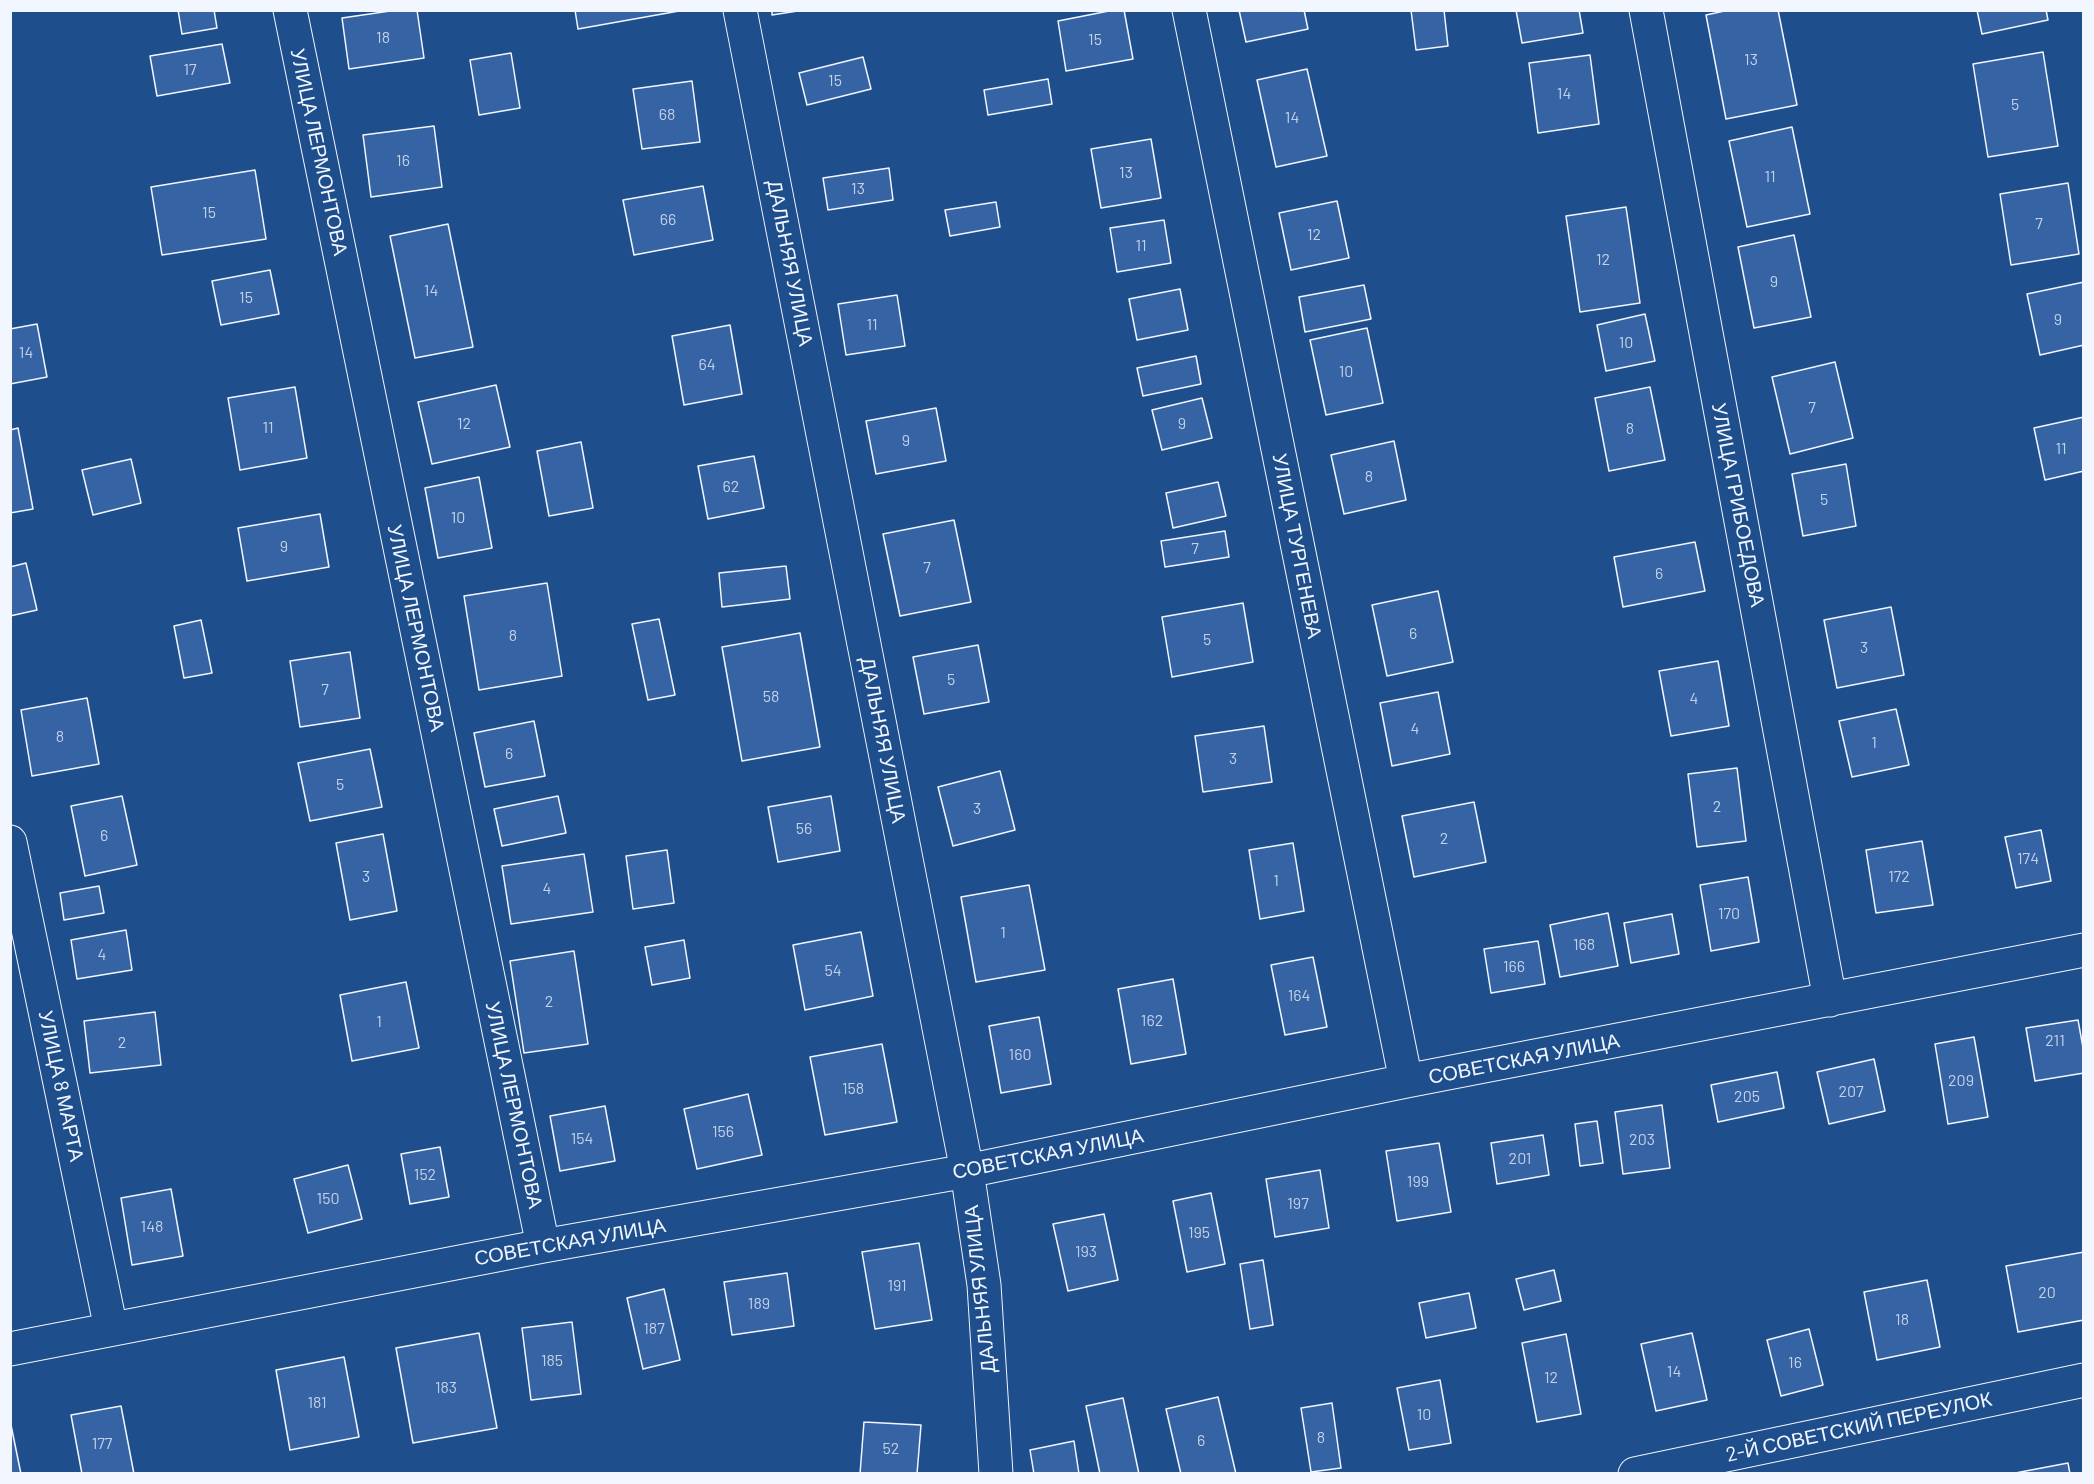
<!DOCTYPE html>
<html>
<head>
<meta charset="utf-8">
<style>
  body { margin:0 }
  #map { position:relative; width:2094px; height:1484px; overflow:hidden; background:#1f4e8c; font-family:Barlow,sans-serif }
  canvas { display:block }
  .frame { position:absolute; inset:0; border:12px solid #f2f6ff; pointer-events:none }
</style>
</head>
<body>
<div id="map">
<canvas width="2094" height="1484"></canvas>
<div class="frame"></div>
</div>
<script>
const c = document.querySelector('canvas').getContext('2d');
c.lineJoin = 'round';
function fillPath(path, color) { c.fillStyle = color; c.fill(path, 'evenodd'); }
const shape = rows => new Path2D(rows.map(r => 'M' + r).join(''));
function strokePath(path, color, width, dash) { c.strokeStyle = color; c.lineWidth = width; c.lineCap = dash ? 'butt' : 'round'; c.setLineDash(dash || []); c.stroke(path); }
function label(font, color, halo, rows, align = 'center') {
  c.font = font + ' Barlow,sans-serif'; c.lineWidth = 4.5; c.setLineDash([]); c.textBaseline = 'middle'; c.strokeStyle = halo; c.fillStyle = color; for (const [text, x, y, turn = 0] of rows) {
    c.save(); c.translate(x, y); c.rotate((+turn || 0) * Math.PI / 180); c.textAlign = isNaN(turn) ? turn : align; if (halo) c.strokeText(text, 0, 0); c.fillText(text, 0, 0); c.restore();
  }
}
const building = shape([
  [178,10,214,10,217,28,182,34,178,10],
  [397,10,417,10,424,58,349,69,342,18,397,10],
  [575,10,679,10,679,11,578,29,575,10],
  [772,10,804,10,772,15,772,10],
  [1114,10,1124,10,1133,59,1066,71,1058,21,1114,10],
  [1239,10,1304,10,1308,29,1246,42,1239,10],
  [1411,10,1444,10,1448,46,1416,50,1411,10],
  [1516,10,1579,10,1583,33,1522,43,1516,10],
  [1729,10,1778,10,1797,105,1726,119,1706,15,1729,10],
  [1977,10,2046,10,2048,20,1982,34,1977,10],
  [222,44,230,83,157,96,150,56,222,44],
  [2043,52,2058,146,1988,157,1973,64,2043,52],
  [511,53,520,108,479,115,470,60,511,53],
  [1590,55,1599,124,1538,133,1529,63,1590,55],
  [863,57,871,89,807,105,799,73,863,57],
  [1307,69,1327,156,1276,167,1257,80,1307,69],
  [1048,79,1052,104,988,115,984,90,1048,79],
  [692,81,700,142,642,149,633,89,692,81],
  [434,126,442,187,371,197,363,135,434,126],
  [1792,127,1810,214,1747,227,1729,141,1792,127],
  [1151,139,1161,198,1101,208,1091,149,1151,139],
  [889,168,893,200,828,210,823,178,889,168],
  [255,170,266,239,162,255,151,187,255,170],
  [2068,183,2079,254,2011,265,2000,194,2068,183],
  [703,186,713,240,634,255,623,200,703,186],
  [1337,201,1349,258,1291,270,1279,213,1337,201],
  [996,202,1000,227,950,236,945,210,996,202],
  [1626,207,1640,303,1580,312,1566,216,1626,207],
  [1164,220,1171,263,1117,272,1110,228,1164,220],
  [448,224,473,347,415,358,390,236,448,224],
  [1794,235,1811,317,1754,328,1738,247,1794,235],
  [270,270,279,314,221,325,212,281,270,270],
  [2084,282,2084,345,2040,355,2027,294,2084,282],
  [1364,285,1371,319,1305,332,1299,297,1364,285],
  [1180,289,1188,330,1137,340,1129,299,1180,289],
  [897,295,905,346,846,355,838,304,897,295],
  [1645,314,1655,361,1606,371,1597,325,1645,314],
  [37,324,47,377,10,384,10,329,37,324],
  [730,325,742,394,684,405,672,336,730,325],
  [1367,328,1383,403,1326,415,1310,340,1367,328],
  [1196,356,1201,384,1143,396,1137,368,1196,356],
  [1835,362,1853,438,1790,454,1772,377,1835,362],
  [496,385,510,447,432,464,418,402,496,385],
  [295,387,307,458,240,470,228,398,295,387],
  [1650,387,1665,460,1609,471,1595,398,1650,387],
  [1202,398,1212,438,1162,450,1152,410,1202,398],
  [936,408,946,461,876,474,866,421,936,408],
  [2084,417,2084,471,2045,480,2034,428,2084,417],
  [18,428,33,509,10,513,10,430,18,428],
  [1394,441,1406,500,1344,514,1331,455,1394,441],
  [581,442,593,508,549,516,537,451,581,442],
  [754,456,764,508,708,519,698,466,754,456],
  [131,459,141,503,93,515,82,470,131,459],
  [1846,464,1856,526,1803,536,1792,474,1846,464],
  [479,477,492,548,438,558,425,488,479,477],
  [1218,482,1226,516,1173,528,1166,493,1218,482],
  [320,514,329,567,247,581,238,528,320,514],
  [954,520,971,602,900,616,883,534,954,520],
  [1225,531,1229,557,1165,567,1161,541,1225,531],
  [1695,542,1705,591,1623,607,1614,557,1695,542],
  [26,563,37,610,10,616,10,567,26,563],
  [786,566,790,599,722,607,719,573,786,566],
  [547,583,562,676,479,690,464,596,547,583],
  [1438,591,1453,662,1387,676,1372,605,1438,591],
  [1243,603,1253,662,1172,677,1162,617,1243,603],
  [1891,607,1904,675,1837,688,1824,620,1891,607],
  [659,619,675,695,648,700,632,624,659,619],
  [201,620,212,673,184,678,174,626,201,620],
  [800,633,820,747,742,761,722,647,800,633],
  [978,645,989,702,924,714,913,657,978,645],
  [350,652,360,718,300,727,290,661,350,652],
  [1718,661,1729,726,1671,736,1659,671,1718,661],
  [1438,692,1450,754,1392,766,1380,703,1438,692],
  [87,698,99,764,32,776,21,710,87,698],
  [1896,709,1909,765,1852,777,1839,721,1896,709],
  [534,721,545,776,485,787,474,733,534,721],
  [1264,726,1272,782,1203,792,1195,736,1264,726],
  [370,749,382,807,310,821,298,763,370,749],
  [1737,768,1746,841,1697,847,1688,774,1737,768],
  [1000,771,1015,830,953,846,938,787,1000,771],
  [122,796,137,865,85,876,71,806,122,796],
  [558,796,566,833,502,846,494,809,558,796],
  [831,796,840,851,778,862,768,807,831,796],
  [1474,802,1486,862,1414,877,1402,816,1474,802],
  [2041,830,2051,881,2016,888,2005,837,2041,830],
  [383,834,397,911,350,920,336,843,383,834],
  [1922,841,1933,905,1876,913,1866,850,1922,841],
  [1293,843,1304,911,1260,919,1249,850,1293,843],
  [667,850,674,903,633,909,626,856,667,850],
  [584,854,593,912,511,924,502,866,584,854],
  [1748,877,1759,942,1711,951,1700,885,1748,877],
  [1029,885,1045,970,976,982,961,897,1029,885],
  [99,886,104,913,64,920,60,893,99,886],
  [1608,913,1618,966,1560,977,1550,925,1608,913],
  [1672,914,1679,954,1631,963,1624,923,1672,914],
  [126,930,132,970,77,979,71,940,126,930],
  [861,932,873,996,805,1010,793,945,861,932],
  [684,940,690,978,652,985,645,947,684,940],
  [1538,941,1545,984,1491,993,1484,949,1538,941],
  [574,951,588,1044,524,1053,510,961,574,951],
  [1313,957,1327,1027,1285,1035,1271,965,1313,957],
  [1173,979,1186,1054,1131,1064,1118,989,1173,979],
  [406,982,419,1048,352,1061,340,995,406,982],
  [155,1012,161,1065,90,1073,84,1021,155,1012],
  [1039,1017,1051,1084,1001,1093,989,1026,1039,1017],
  [2078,1020,2084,1053,2084,1073,2035,1081,2026,1028,2078,1020],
  [1974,1037,1988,1117,1948,1124,1935,1044,1974,1037],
  [882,1044,897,1122,825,1135,810,1057,882,1044],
  [1874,1059,1885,1111,1829,1124,1817,1072,1874,1059],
  [1777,1072,1784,1108,1718,1122,1711,1085,1777,1072],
  [748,1094,762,1155,697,1169,684,1109,748,1094],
  [1662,1105,1670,1168,1623,1174,1615,1112,1662,1105],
  [605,1106,615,1161,560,1171,550,1116,605,1106],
  [1597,1121,1603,1163,1580,1166,1575,1124,1597,1121],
  [1543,1135,1549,1175,1497,1184,1491,1143,1543,1135],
  [1439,1143,1451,1212,1397,1221,1386,1151,1439,1143],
  [440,1147,449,1197,410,1204,401,1154,440,1147],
  [348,1165,362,1219,308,1233,294,1179,348,1165],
  [1320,1170,1329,1228,1275,1237,1266,1179,1320,1170],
  [171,1189,183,1256,132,1265,121,1198,171,1189],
  [1211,1193,1225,1264,1187,1272,1173,1201,1211,1193],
  [1104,1214,1118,1280,1068,1291,1053,1224,1104,1214],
  [919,1243,932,1320,875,1329,862,1252,919,1243],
  [2084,1252,2084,1320,2018,1332,2006,1266,2084,1252],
  [1263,1260,1273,1325,1250,1329,1240,1264,1263,1260],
  [1554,1270,1561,1301,1524,1310,1516,1279,1554,1270],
  [787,1273,794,1326,732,1335,724,1282,787,1273],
  [1927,1280,1940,1347,1877,1360,1864,1292,1927,1280],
  [664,1289,680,1360,643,1369,627,1298,664,1289],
  [1469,1293,1476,1328,1426,1338,1419,1303,1469,1293],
  [572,1322,581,1394,531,1400,522,1328,572,1322],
  [1809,1329,1823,1385,1781,1396,1767,1340,1809,1329],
  [479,1333,497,1428,413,1443,396,1348,479,1333],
  [1692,1333,1707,1400,1656,1411,1641,1344,1692,1333],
  [1566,1334,1581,1414,1537,1422,1522,1343,1566,1334],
  [344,1357,359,1437,290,1450,276,1370,344,1357],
  [1440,1380,1451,1443,1409,1450,1397,1388,1440,1380],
  [1218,1397,1236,1474,1181,1474,1166,1409,1218,1397],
  [1123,1398,1139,1474,1100,1474,1086,1406,1123,1398],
  [1332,1403,1341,1468,1311,1472,1301,1408,1332,1403],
  [121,1406,134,1474,82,1474,71,1415,121,1406],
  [864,1422,921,1425,917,1474,860,1474,864,1422],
  [10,1425,11,1425,21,1474,10,1474,10,1425],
  [1074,1441,1079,1474,1034,1474,1030,1450,1074,1441],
  [2068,1463,2070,1474,2010,1474,2068,1463]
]);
const minor = shape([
  [290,10,543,1246],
  [740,10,967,1171,984,1285,996,1474],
  [1189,10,1406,1081],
  [1646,10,1830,1000],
  [10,842,111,1329],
  [10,1349,543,1246,967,1171,1406,1081,2084,950],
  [1635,1474,2084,1380]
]);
const numberNames = [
  ["18",383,38],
  ["15",1095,40],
  ["13",1751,60],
  ["17",190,70],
  ["15",835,81],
  ["14",1564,94],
  ["5",2015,105],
  ["68",667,115],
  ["14",1292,118],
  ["16",403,161],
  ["13",1126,173],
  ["11",1770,177],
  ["13",858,189],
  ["15",209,213],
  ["66",668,220],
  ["7",2039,224],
  ["12",1314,235],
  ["11",1141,246],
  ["12",1603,260],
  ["9",1774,282],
  ["14",431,291],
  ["15",246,298],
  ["9",2058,320],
  ["11",872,325],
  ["10",1626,343],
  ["14",26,353],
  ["64",707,365],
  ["10",1346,372],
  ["7",1812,408],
  ["12",464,424],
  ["9",1182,424],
  ["11",268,428],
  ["8",1630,429],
  ["9",906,441],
  ["11",2061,449],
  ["8",1369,477],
  ["62",731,487],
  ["5",1824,500],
  ["10",458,518],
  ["9",284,547],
  ["7",1195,549],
  ["7",927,568],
  ["6",1659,574],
  ["6",1413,634],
  ["8",513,636],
  ["5",1207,640],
  ["3",1864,648],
  ["5",951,680],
  ["7",325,690],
  ["58",771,697],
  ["4",1694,699],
  ["4",1415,729],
  ["8",60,737],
  ["1",1874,743],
  ["6",509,754],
  ["3",1233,759],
  ["5",340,785],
  ["2",1717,807],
  ["3",977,809],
  ["56",804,829],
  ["6",104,836],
  ["2",1444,839],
  ["174",2028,859],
  ["3",366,877],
  ["172",1899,877],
  ["1",1276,881],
  ["4",547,889],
  ["170",1729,914],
  ["1",1003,933],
  ["168",1584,945],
  ["4",102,955],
  ["166",1514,967],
  ["54",833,971],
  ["164",1299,996],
  ["2",549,1002],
  ["162",1152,1021],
  ["1",379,1022],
  ["211",2055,1041],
  ["2",122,1043],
  ["160",1020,1055],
  ["209",1961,1081],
  ["158",853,1089],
  ["207",1851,1092],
  ["205",1747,1097],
  ["156",723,1132],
  ["154",582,1139],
  ["203",1642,1140],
  ["201",1520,1159],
  ["152",425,1175],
  ["199",1418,1182],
  ["150",328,1199],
  ["197",1298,1204],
  ["148",152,1227],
  ["195",1199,1233],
  ["193",1086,1252],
  ["191",897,1286],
  ["20",2047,1293],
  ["189",759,1304],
  ["18",1902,1320],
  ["187",654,1329],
  ["185",552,1361],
  ["16",1795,1363],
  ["14",1674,1372],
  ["12",1551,1378],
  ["183",446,1388],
  ["181",317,1403],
  ["10",1424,1415],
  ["8",1321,1438],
  ["6",1201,1441],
  ["177",102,1444],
  ["52",891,1449]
];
const streetNames = [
  ["УЛИЦА ЛЕРМОНТОВА",319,152,78],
  ["ДАЛЬНЯЯ УЛИЦА",790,263,79],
  ["УЛИЦА ГРИБОЕДОВА",1738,505,79],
  ["УЛИЦА ТУРГЕНЕВА",1297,546,79],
  ["УЛИЦА ЛЕРМОНТОВА",416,628,78],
  ["ДАЛЬНЯЯ УЛИЦА",883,740,79],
  ["СОВЕТСКАЯ УЛИЦА",1524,1059,-11],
  ["УЛИЦА 8 МАРТА",61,1086,78],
  ["УЛИЦА ЛЕРМОНТОВА",514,1105,78],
  ["СОВЕТСКАЯ УЛИЦА",1048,1154,-11],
  ["СОВЕТСКАЯ УЛИЦА",570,1242,-10],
  ["ДАЛЬНЯЯ УЛИЦА",980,1289,-96],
  ["2-Й СОВЕТСКИЙ ПЕРЕУЛОК",1859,1427,-12]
];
fillPath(building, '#3563a3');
strokePath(building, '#f2f6ff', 1.5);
strokePath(minor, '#f2f6ff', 35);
strokePath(minor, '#1f4e8c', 33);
label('16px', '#c3d1e8', null, numberNames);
label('20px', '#f2f6ff', '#1f4e8c', streetNames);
</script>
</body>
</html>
